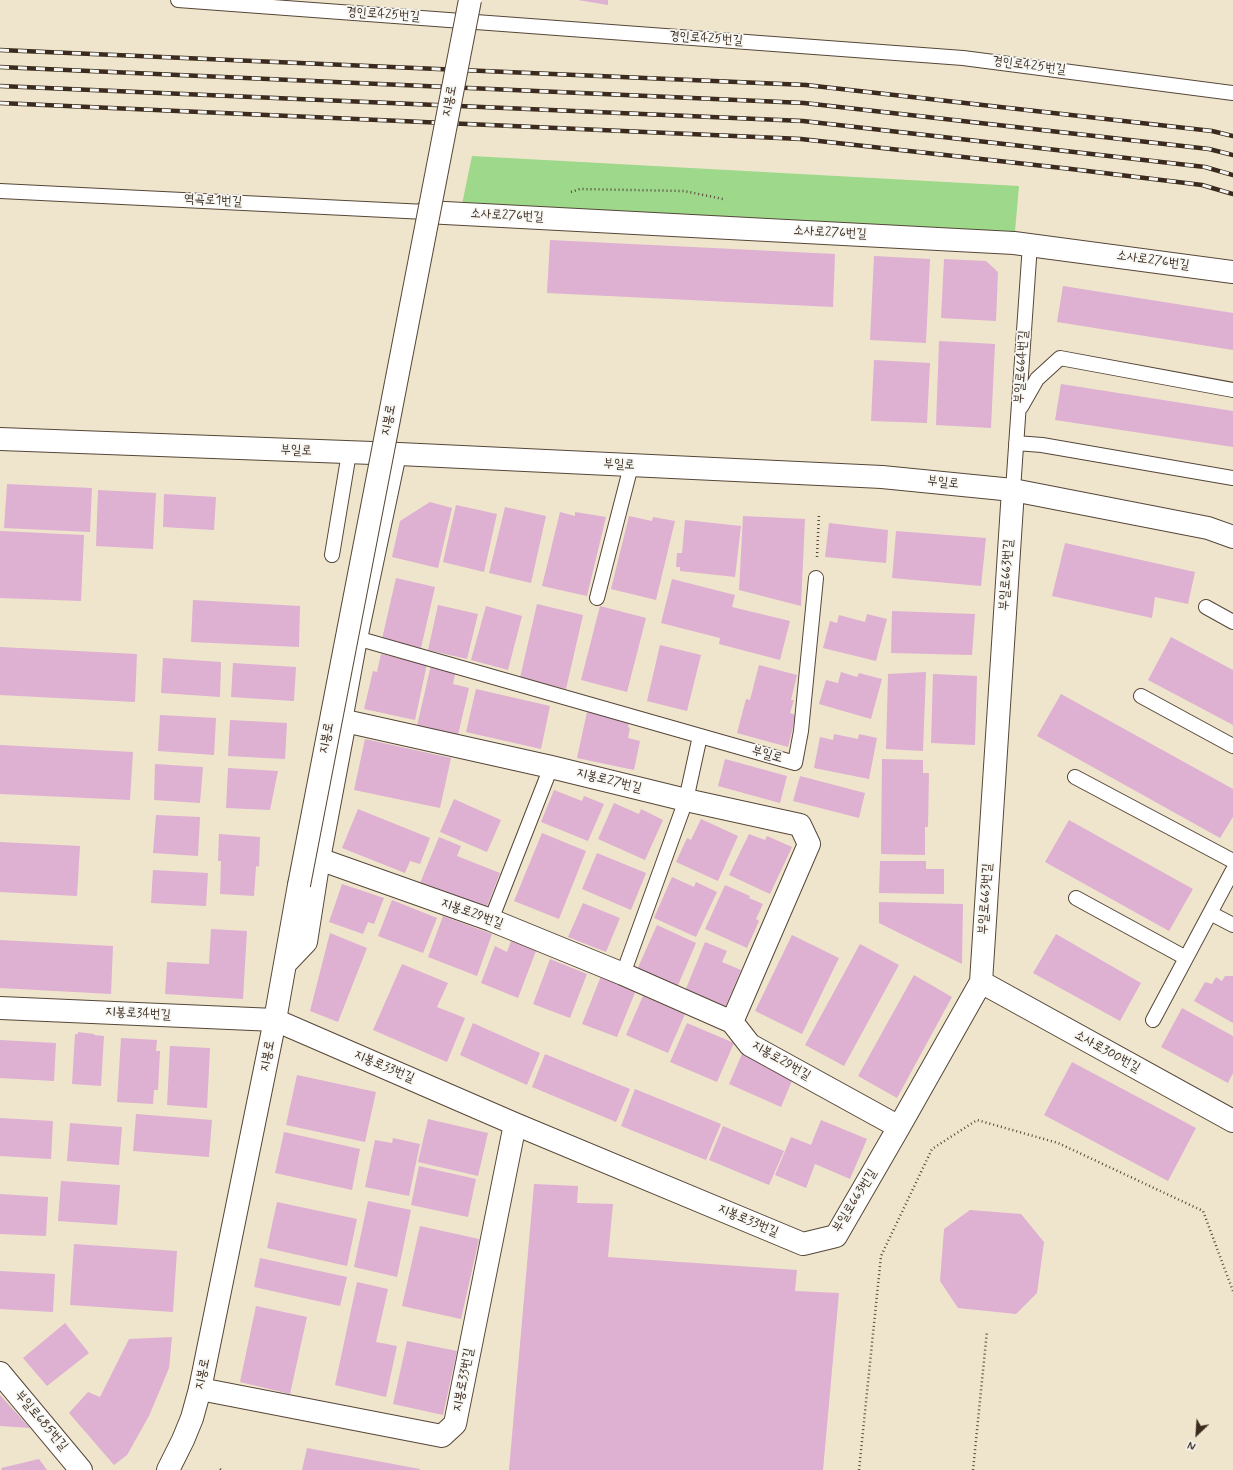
<!DOCTYPE html>
<html>
<head>
<meta charset="utf-8">
<style>
  body { margin:0 }
  #map { position:relative; width:1233px; height:1470px; overflow:hidden; background:#efe5cc; font-family:Mynerve,sans-serif }
  canvas { display:block }
  .north { position:absolute; left:1177px; top:1414px; width:40px; height:40px; -webkit-text-stroke:3px #f6f6f2; paint-order:stroke; rotate:205deg; font-size:11px; font-weight:700; line-height:16px; text-align:center; color:#3b2a1e }
  .north::after { content:''; display:block; margin:auto; width:14px; height:18px; background:#3b2a1e; clip-path:polygon(50% 0,100% 100%,50% 72%,0 100%) }
</style>
</head>
<body>
<div id="map">
<canvas width="1233" height="1470"></canvas>
<div class="north">N</div>
</div>
<script>
const c = document.querySelector('canvas').getContext('2d');
c.lineJoin = 'round';
function fillPath(path, color) { c.fillStyle = color; c.fill(path, 'evenodd'); }
const shape = rows => new Path2D(rows.map(r => 'M' + r).join(''));
function strokePath(path, color, width, dash) { c.strokeStyle = color; c.lineWidth = width; c.lineCap = dash ? 'butt' : 'round'; c.setLineDash(dash || []); c.stroke(path); }
function label(font, color, halo, rows, align = 'center') {
  c.font = font + ' Mynerve,"Poor Story",sans-serif'; c.lineWidth = 3.5; c.setLineDash([]); c.textBaseline = 'middle'; c.strokeStyle = halo; c.fillStyle = color; for (const [text, x, y, turn = 0] of rows) {
    c.save(); c.translate(x, y); c.rotate((+turn || 0) * Math.PI / 180); c.textAlign = isNaN(turn) ? turn : align; if (halo) c.strokeText(text, 0, 0); c.fillText(text, 0, 0); c.restore();
  }
}
const green = shape([
  [472,156,1019,186,1014,243,460,214]
]);
const building = shape([
  [578,0,608,0,608,5],
  [550,240,835,254,833,307,547,293],
  [874,256,930,259,926,343,870,340],
  [944,259,986,261,998,272,996,321,941,318],
  [1063,286,1233,313,1233,350,1057,322],
  [939,341,995,344,991,428,936,425],
  [874,360,930,363,927,423,871,421],
  [1061,384,1233,411,1233,447,1055,420],
  [7,484,92,488,90,532,4,528],
  [98,490,156,493,153,549,96,546],
  [164,494,216,497,214,530,163,527],
  [430,502,452,508,438,568,392,557,400,521],
  [456,505,497,514,484,572,443,562],
  [505,507,546,516,531,583,489,573],
  [560,512,575,516,575,512,606,517,587,596,542,586],
  [629,516,652,521,653,517,675,521,656,600,611,589],
  [743,516,805,519,801,606,739,590],
  [685,520,741,526,735,577,680,571,680,567,676,567,677,553,682,553],
  [829,523,888,530,886,563,825,557],
  [0,531,84,535,81,601,0,598],
  [896,531,986,538,981,586,892,578],
  [1065,543,1195,572,1188,604,1155,597,1152,618,1052,596],
  [396,578,435,587,421,648,382,639],
  [672,579,735,595,732,607,790,621,780,660,719,644,720,638,661,623],
  [193,600,300,606,299,647,191,642],
  [537,604,583,615,566,689,520,678],
  [438,605,478,614,467,659,428,650],
  [486,606,522,616,508,670,471,660],
  [600,606,646,618,627,692,581,680],
  [892,611,975,614,972,655,891,653],
  [867,614,887,619,876,661,823,648,830,621,837,623,839,615,865,622],
  [1171,637,1233,670,1233,725,1148,680],
  [660,645,701,655,687,711,647,701],
  [0,647,137,654,135,702,0,695],
  [381,654,427,664,415,720,364,709,373,671,377,672],
  [163,658,221,662,220,697,161,693],
  [233,663,296,667,294,701,231,697],
  [431,665,456,670,453,684,469,688,458,735,417,726],
  [759,665,797,675,791,700,794,700,790,713,796,715,788,747,737,733,746,699,750,700],
  [841,672,857,677,859,673,882,679,871,719,819,704,826,680,838,683],
  [926,672,923,751,886,749,888,674],
  [933,674,977,676,975,745,931,743],
  [476,689,550,706,541,749,466,732],
  [1061,694,1233,789,1233,817,1220,838,1037,736],
  [587,712,629,722,628,727,630,728,628,738,640,741,634,770,577,758],
  [160,715,216,718,214,755,158,751],
  [230,720,287,723,285,759,228,756],
  [834,734,858,739,859,734,877,738,869,779,814,768,820,737,833,740],
  [365,739,451,758,440,808,354,790],
  [0,745,133,752,130,800,0,794],
  [725,759,787,776,780,803,718,786],
  [882,759,923,760,923,773,929,773,928,827,925,827,925,855,881,854],
  [155,764,203,767,200,803,154,800],
  [228,768,278,771,270,810,226,808],
  [800,776,865,793,859,818,793,801],
  [554,790,582,801,584,796,604,804,588,841,541,822],
  [454,799,501,820,487,852,440,832],
  [614,803,639,814,641,809,663,820,645,860,598,839],
  [358,809,430,838,420,864,410,861,405,873,342,848],
  [156,815,200,817,198,856,153,853],
  [701,819,738,836,718,881,676,862,687,838,691,840],
  [1069,820,1193,889,1169,931,1045,862],
  [542,833,586,851,559,919,514,901],
  [219,834,260,837,259,867,256,866,254,896,220,894,221,861,218,861],
  [749,834,765,840,767,836,792,847,770,894,729,875],
  [439,837,461,846,457,856,500,873,486,909,420,883],
  [0,842,80,846,77,896,0,892],
  [597,853,646,873,631,910,582,889],
  [880,861,926,861,926,869,944,869,944,894,879,893],
  [153,870,208,873,206,906,151,903],
  [672,877,694,887,696,882,717,892,696,937,654,918],
  [342,884,384,898,374,924,368,922,363,934,329,922],
  [725,885,750,896,749,898,763,904,756,919,759,921,747,948,705,929],
  [392,900,437,918,423,953,378,936],
  [879,902,963,904,962,964,879,923],
  [583,903,620,918,606,952,568,937],
  [443,916,492,934,477,976,428,957],
  [657,925,696,943,676,990,636,972],
  [211,929,247,931,243,999,165,994,167,962,209,964],
  [330,933,367,948,338,1022,310,1011],
  [1056,934,1141,983,1120,1021,1033,973],
  [792,935,839,958,802,1034,755,1011],
  [0,940,113,946,111,994,0,988],
  [511,941,536,951,518,998,481,983,495,946,507,952],
  [705,942,727,951,722,962,741,970,723,1012,683,996],
  [860,944,899,965,844,1066,805,1045],
  [550,959,587,974,570,1018,533,1004],
  [402,964,448,983,437,1007,465,1018,447,1062,373,1030],
  [914,975,952,997,897,1098,858,1076],
  [601,976,636,990,617,1037,582,1024],
  [1225,976,1233,976,1233,1023,1194,1001,1205,982,1212,984,1216,977,1222,981],
  [643,996,685,1014,668,1053,626,1035],
  [1182,1008,1233,1036,1233,1073,1228,1083,1161,1047],
  [473,1023,540,1053,527,1085,460,1055],
  [687,1023,734,1043,717,1082,670,1062],
  [78,1032,94,1034,94,1035,104,1036,101,1086,72,1084,75,1034,78,1034],
  [121,1038,157,1040,156,1051,160,1051,158,1090,154,1090,153,1104,117,1102],
  [0,1040,56,1043,54,1081,0,1078],
  [170,1046,210,1048,207,1108,167,1105],
  [545,1054,630,1089,616,1122,532,1087],
  [742,1054,794,1076,781,1107,729,1084],
  [1072,1062,1196,1128,1168,1181,1044,1115],
  [297,1075,376,1092,365,1142,286,1125],
  [635,1089,721,1124,706,1160,621,1126],
  [136,1114,212,1120,209,1157,133,1151],
  [0,1118,53,1121,51,1159,0,1156],
  [428,1119,488,1133,478,1176,418,1162],
  [821,1120,867,1139,850,1179,815,1164,806,1188,775,1175,791,1137,811,1145],
  [70,1123,122,1127,119,1165,67,1161],
  [723,1126,784,1151,769,1185,709,1160],
  [284,1132,360,1149,352,1190,275,1173],
  [393,1138,420,1144,409,1196,365,1187,375,1140,392,1143],
  [419,1166,476,1179,468,1217,411,1205],
  [61,1181,120,1185,117,1225,58,1221],
  [534,1184,578,1186,577,1203,613,1204,608,1257,797,1270,795,1291,839,1293,823,1470,509,1470],
  [0,1194,48,1197,46,1236,0,1234],
  [368,1201,411,1210,397,1277,354,1267],
  [277,1202,357,1219,347,1266,267,1248],
  [970,1210,1021,1214,1044,1242,1037,1293,1016,1314,958,1308,940,1281,944,1229],
  [420,1226,479,1239,461,1319,402,1306],
  [74,1244,177,1251,173,1312,70,1305],
  [260,1258,347,1277,340,1306,254,1287],
  [0,1271,55,1274,53,1312,0,1309],
  [357,1282,388,1289,376,1342,397,1346,386,1397,335,1385],
  [256,1306,307,1317,290,1394,240,1382],
  [65,1323,89,1353,47,1386,23,1358],
  [172,1337,169,1368,149,1416,127,1455,114,1465,69,1413,88,1392,100,1397,129,1339],
  [407,1341,457,1351,443,1415,393,1404],
  [0,1395,30,1428,0,1426],
  [307,1448,420,1469,420,1470,302,1470],
  [39,1459,47,1470,2,1470,1,1468]
]);
const path = shape([
  [571,192,580,189,684,191,723,199,723,201],
  [817,557,819,513],
  [220,1469,221,1470],
  [859,1470,881,1256,932,1149,977,1120,1058,1143,1203,1211,1233,1291],
  [973,1470,987,1331]
]);
const service = shape([
  [178,0,963,58,1233,93],
  [0,191,426,212],
  [1021,407,1037,379,1060,358,1233,390],
  [1016,443,1042,445,1233,478],
  [1013,490,1030,244],
  [332,555,349,453],
  [597,598,631,466],
  [1206,607,1233,622],
  [360,639,795,763,801,731,816,578],
  [1141,696,1233,746],
  [345,721,360,639,399,454],
  [1075,777,1233,861],
  [1076,898,1186,958],
  [1210,913,1233,925],
  [491,920,551,767],
  [623,974,686,800,700,736],
  [1153,1020,1233,870]
]);
const minor = shape([
  [426,212,1014,243,1233,272],
  [981,982,1233,1121],
  [0,1008,275,1020,515,1124,803,1244,836,1236,899,1127,981,982,1013,490],
  [732,1022,809,844,800,825,686,800,551,767,345,721,319,859,491,920,623,974,732,1022,750,1045,899,1127],
  [0,1373,81,1470],
  [200,1389,442,1436,455,1424,515,1124]
]);
const tertiary = shape([
  [0,439,399,454,882,477,1013,490,1208,528,1233,537],
  [286,963,306,942,319,859],
  [168,1470,183,1440,192,1418,200,1389,275,1020,299,885]
]);
const rail = shape([
  [0,50,806,85,1212,131,1233,136],
  [0,67,804,103,1209,149,1233,155],
  [0,86,803,121,1205,167,1233,175],
  [0,103,801,139,1071,169,1202,185,1233,194]
]);
const tertiaryBridge = shape([
  [299,885,470,0]
]);
const streetNames = [
  ["경인로425번길",383,15,4],
  ["경인로425번길",706,39,4],
  ["경인로425번길",1029,66,7],
  ["지봉로",450,101,-79],
  ["역곡로1번길",213,201,3],
  ["소사로276번길",507,216,3],
  ["소사로276번길",830,233,3],
  ["소사로276번길",1153,261,8],
  ["부일로664번길",1022,367,-86],
  ["지봉로",389,420,-79],
  ["부일로",296,451,2],
  ["부일로",619,465,3],
  ["부일로",943,483,6],
  ["부일로663번길",1007,575,-86],
  ["지봉로",327,738,-79],
  ["부일로",767,755,16],
  ["지봉로27번길",609,781,14],
  ["부일로663번길",986,899,-86],
  ["지봉로29번길",472,914,20],
  ["지봉로34번길",138,1014,3],
  ["소사로300번길",1107,1052,29],
  ["지봉로",268,1056,-79],
  ["지봉로29번길",781,1061,30],
  ["지봉로33번길",384,1067,23],
  ["부일로663번길",855,1201,-58],
  ["지봉로33번길",748,1221,23],
  ["지봉로",203,1374,-78],
  ["지봉로33번길",464,1380,-79],
  ["부일로685번길",41,1421,50]
];
fillPath(green, '#9ed88b');
fillPath(building, '#deb0d2');
strokePath(service, '#564638', 16);
strokePath(minor, '#564638', 24);
strokePath(tertiary, '#564638', 24);
strokePath(path, '#564638', 2.5, [1, 3]);
strokePath(service, '#fff', 14);
strokePath(minor, '#fff', 22);
strokePath(tertiary, '#fff', 22);
strokePath(rail, '#3b2a1e', 4.5);
strokePath(rail, '#f6f6f2', 3, [9]);
strokePath(tertiaryBridge, '#564638', 24, []);
strokePath(tertiaryBridge, '#fff', 22);
label('13px', '#3b2a1e', '#f6f6f2', streetNames);
</script>
</body>
</html>
